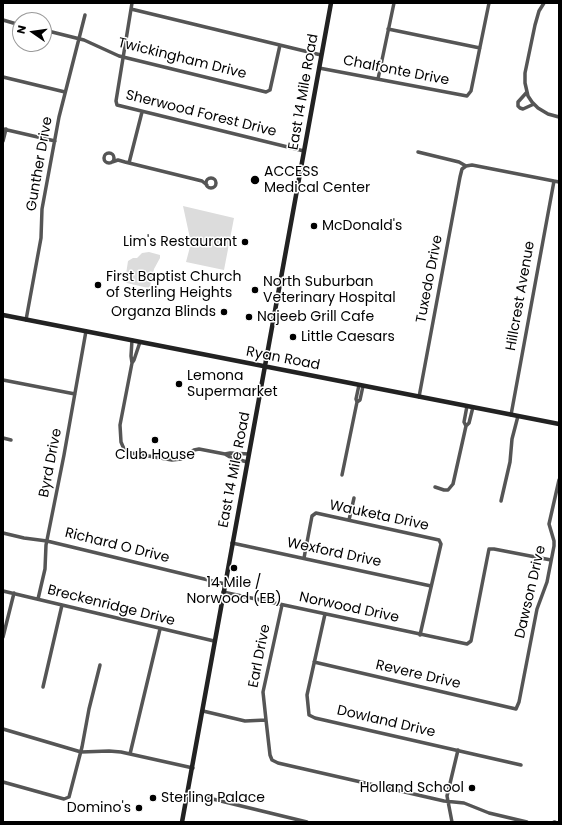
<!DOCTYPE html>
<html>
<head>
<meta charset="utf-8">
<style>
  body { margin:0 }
  #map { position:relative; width:562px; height:825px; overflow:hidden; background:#fff; font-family:Poppins,sans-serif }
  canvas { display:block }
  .frame { position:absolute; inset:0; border:4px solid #000; pointer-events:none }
  .north { position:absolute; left:12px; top:12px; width:40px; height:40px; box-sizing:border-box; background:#fff; border:1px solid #999; border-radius:50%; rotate:283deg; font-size:11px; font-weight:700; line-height:16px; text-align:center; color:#000 }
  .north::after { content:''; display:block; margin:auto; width:14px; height:18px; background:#000; clip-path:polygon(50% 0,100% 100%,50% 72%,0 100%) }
</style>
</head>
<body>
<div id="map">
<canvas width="562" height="825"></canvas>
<div class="frame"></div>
<div class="north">N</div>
</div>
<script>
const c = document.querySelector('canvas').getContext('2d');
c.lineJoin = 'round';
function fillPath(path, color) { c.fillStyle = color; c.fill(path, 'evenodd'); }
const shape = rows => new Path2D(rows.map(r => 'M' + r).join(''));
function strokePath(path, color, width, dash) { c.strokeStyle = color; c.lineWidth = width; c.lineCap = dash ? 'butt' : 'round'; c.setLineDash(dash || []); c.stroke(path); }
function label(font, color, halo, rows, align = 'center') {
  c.font = font + ' Poppins,sans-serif'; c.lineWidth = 3; c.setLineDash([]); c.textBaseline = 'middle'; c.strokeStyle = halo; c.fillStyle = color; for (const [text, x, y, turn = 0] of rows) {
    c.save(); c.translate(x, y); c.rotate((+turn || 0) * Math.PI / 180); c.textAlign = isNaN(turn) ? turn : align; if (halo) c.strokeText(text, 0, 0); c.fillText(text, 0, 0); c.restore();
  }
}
const green = shape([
  [183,206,234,218,224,270,186,262,191,243],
  [149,252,160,255,160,258,154,269,150,286,148,288,127,283,125,281,128,261,133,258,137,258,142,253]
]);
const street = shape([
  [132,3,116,101,117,105,304,151],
  [544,3,539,11,535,25,525,73,525,83,528,96,532,102,538,108,548,114,559,117],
  [131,9,321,55],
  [3,20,20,25],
  [388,29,480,48],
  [44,30,84,40,119,56,266,92,270,90,280,45],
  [319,68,467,96,471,91,489,3],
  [3,77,65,92],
  [378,79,394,3],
  [527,92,518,102,518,106,520,108,523,109,534,104],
  [3,129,55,141],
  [3,141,6,129],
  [418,152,459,162,466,166,472,165,559,182],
  '104 158a5 5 0 1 1 10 0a5 5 0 1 1-10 0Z',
  [112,162,118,160,125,162,202,181,207,185],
  [129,163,142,112],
  '206 183a5 5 0 1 1 10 0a5 5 0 1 1-10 0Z',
  [26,320,41,238,42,209,59,117,85,15],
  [132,340,131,356,132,363,134,360,140,342],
  [132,363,120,425,121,442,124,449,131,453,172,460,181,459,194,450,199,449,225,454],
  [3,380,75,394],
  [419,397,460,177,462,169,466,166],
  [357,402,356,399,359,385],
  [511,415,554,181],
  [466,426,469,423,473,407],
  [3,438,11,440],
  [247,462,230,457,225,454,230,453,249,454],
  [342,475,357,402,360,400,363,386],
  [435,487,444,490,448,490,453,484,466,426,464,422,467,406],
  [501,501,510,462,512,439,518,416],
  [349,520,354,498],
  [3,533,24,538,47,541,225,584],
  [232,543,431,586],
  [304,558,312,516,316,513,439,540,441,544,420,635],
  [3,591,214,641],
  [223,592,467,644,471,641,489,549,494,549,551,560],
  [38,599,45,569,46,545,64,455,86,331],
  [282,605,263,692,266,720,270,755,272,760,278,763,291,766,444,801,464,803,489,813,527,822],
  [325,614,307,695,309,715,315,718,521,765],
  [3,637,14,593],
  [314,662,516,709,519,702,537,609,547,582,554,546,554,541,549,524,559,480],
  [43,687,62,605],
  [203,711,245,721,266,720],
  [3,729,81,752,109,751,121,752,193,768],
  [130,754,160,629],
  [3,782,64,799,69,797,82,747,89,709,100,665],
  [188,793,307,822],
  [452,822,447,796,458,750],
  [554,822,555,822]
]);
const secondary = shape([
  [3,315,559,424],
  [182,822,331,3]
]);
const markers = [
  [255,180,5,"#000"],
  [314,226,4,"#000"],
  [245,242,4,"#000"],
  [98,285,4,"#000"],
  [255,290,4,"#000"],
  [224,312,4,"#000"],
  [249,317,4,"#000"],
  [293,337,4,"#000"],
  [179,384,4,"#000"],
  [155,440,4,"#000"],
  [234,568,4,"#000"],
  [472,788,4,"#000"],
  [153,798,4,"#000"],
  [139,808,4,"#000"]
];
const streetNames = [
  ["Twickingham Drive",182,59,14],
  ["Chalfonte Drive",396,71,11],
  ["East 14 Mile Road",304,92,-80],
  ["Sherwood Forest Drive",201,114,14],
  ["Gunther Drive",40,164,-80],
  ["Tuxedo Drive",430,279,-79],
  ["Hillcrest Avenue",521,296,-80],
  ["Ryan Road",283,359,11],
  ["Byrd Drive",51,463,-79],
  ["East 14 Mile Road",235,470,-79],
  ["Wauketa Drive",379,516,12],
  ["Richard O Drive",117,546,14],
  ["Wexford Drive",334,553,12],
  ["Dawson Drive",531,592,-77],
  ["Breckenridge Drive",111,606,14],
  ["Norwood Drive",349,608,12],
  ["Earl Drive",260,656,-79],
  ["Revere Drive",418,675,13],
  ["Dowland Drive",386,722,13]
];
const poiNames = [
  ["ACCESS",264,172],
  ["Medical Center",264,188],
  ["McDonald's",322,226],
  ["Lim's Restaurant",237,242,"right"],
  ["First Baptist Church",106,277],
  ["of Sterling Heights",106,293],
  ["North Suburban",263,282],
  ["Veterinary Hospital",263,298],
  ["Organza Blinds",216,312,"right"],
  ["Najeeb Grill Cafe",257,317],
  ["Little Caesars",301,337],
  ["Lemona",187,376],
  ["Supermarket",187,392],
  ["Club House",155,455,"center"],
  ["14 Mile /",234,583,"center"],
  ["Norwood (EB)",234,599,"center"],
  ["Holland School",464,788,"right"],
  ["Sterling Palace",161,798],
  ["Domino's",131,808,"right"]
];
fillPath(green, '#dcdcdc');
strokePath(street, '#555', 3.5);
strokePath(secondary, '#222', 4.5);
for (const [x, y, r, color] of markers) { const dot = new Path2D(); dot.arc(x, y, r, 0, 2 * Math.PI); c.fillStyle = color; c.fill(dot); strokePath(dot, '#fff', 1.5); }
label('14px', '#000', '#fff', streetNames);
label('14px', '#000', '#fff', poiNames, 'left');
</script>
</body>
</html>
